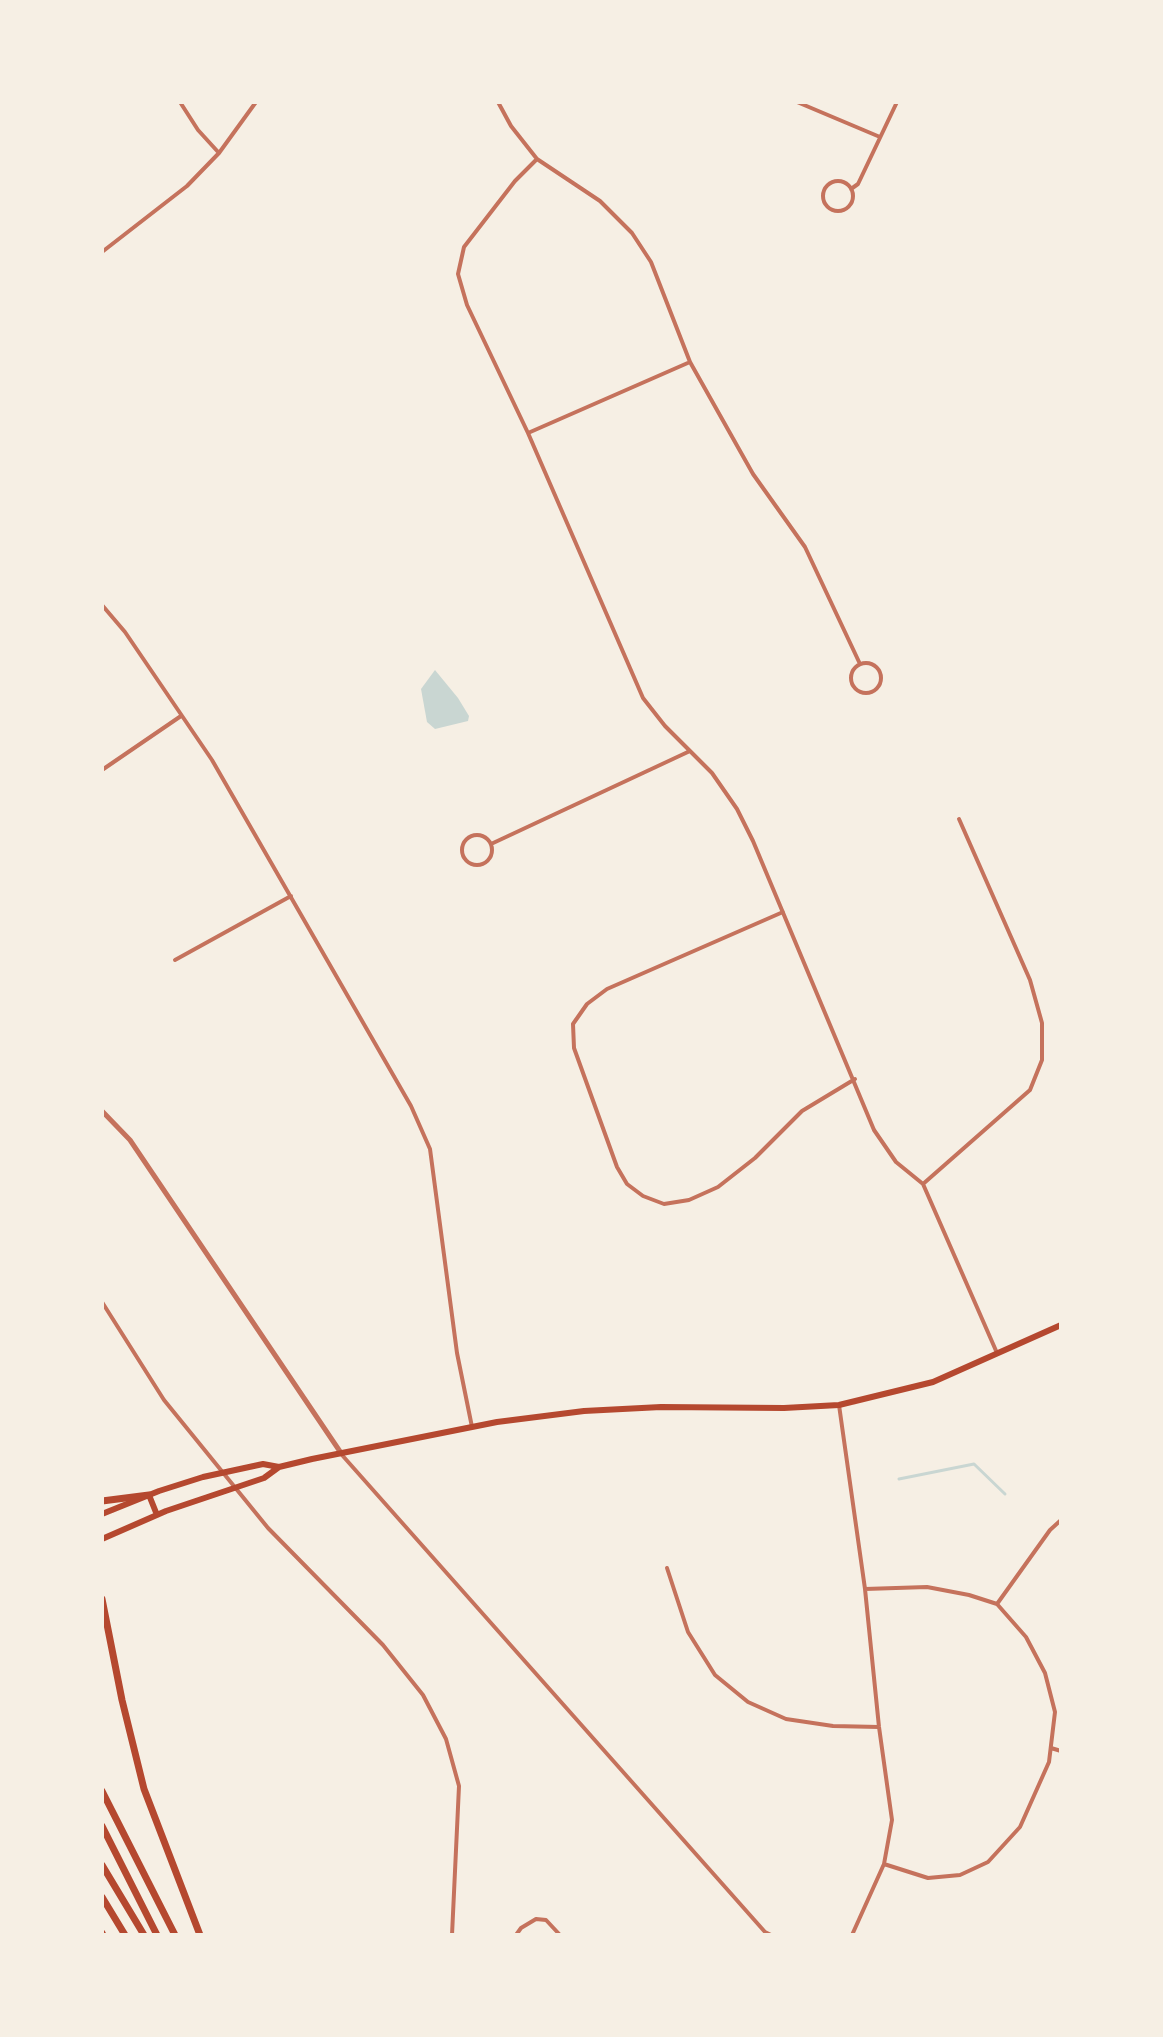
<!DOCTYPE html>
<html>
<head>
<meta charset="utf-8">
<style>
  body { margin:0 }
  #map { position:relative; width:1163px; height:2037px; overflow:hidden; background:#f6efe4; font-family:Roboto,sans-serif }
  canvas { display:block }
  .frame { position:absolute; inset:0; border:104px solid #f6efe4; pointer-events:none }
</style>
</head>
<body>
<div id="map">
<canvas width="1163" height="2037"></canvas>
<div class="frame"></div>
</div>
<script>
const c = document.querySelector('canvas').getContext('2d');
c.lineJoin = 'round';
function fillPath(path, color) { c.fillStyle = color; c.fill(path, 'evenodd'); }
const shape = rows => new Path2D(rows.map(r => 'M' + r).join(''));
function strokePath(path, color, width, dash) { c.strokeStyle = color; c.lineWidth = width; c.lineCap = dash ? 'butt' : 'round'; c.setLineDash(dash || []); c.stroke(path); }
const water = shape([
  [435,670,458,698,469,716,468,721,435,729,427,722,421,689]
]);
const stream = shape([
  [899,1479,974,1464,1005,1494]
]);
const minor = shape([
  [180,102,198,130,219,153],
  [498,102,511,126,537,159,600,201,632,233,651,262,690,362,753,474,805,547,860,664],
  [797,102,880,137],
  [537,159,515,181,464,247,458,274,467,305,528,433,643,698,665,726,712,773,737,809,753,841,874,1130,896,1162,923,1184,997,1353],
  '823 196a15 15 0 1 1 30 0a15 15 0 1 1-30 0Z',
  [851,189,858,184,897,102],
  [102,252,187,186,219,153,256,102],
  [528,433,690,362],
  [102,605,125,632,212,760,411,1106,430,1149,457,1353,472,1427],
  '851 678a15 15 0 1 1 30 0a15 15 0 1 1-30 0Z',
  [102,770,181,716],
  '462 850a15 15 0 1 1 30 0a15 15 0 1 1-30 0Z',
  [491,844,690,751],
  [783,912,607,989,587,1004,573,1024,574,1048,617,1167,627,1184,643,1196,664,1204,689,1200,718,1187,755,1158,802,1111,855,1079],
  [175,960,291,896],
  [923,1184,1030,1090,1042,1060,1042,1023,1030,980,959,819],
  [102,1302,164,1400,268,1528,383,1645,423,1695,446,1739,459,1786,452,1935],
  [839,1405,865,1589,879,1727,892,1820,884,1864,852,1935],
  [342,1455,765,1932,771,1935],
  [667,1568,688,1632,715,1675,748,1702,786,1719,833,1726,879,1727],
  [865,1589,927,1587,969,1595,997,1604,1026,1637,1045,1673,1055,1712,1049,1762,1020,1827,988,1862,960,1875,928,1878,884,1864],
  [997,1604,1050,1530,1061,1520],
  [1051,1748,1061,1751],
  [516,1935,521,1928,536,1919,546,1920,560,1935]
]);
const tertiary = shape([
  [102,1111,130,1140,341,1453]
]);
const secondary = shape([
  [149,1495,157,1515],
  [102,1514,159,1491,203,1477,263,1464,279,1467],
  [102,1539,166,1511,264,1478,279,1467,312,1459,497,1422,584,1411,661,1407,784,1408,839,1405,933,1382,1061,1325]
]);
const motorway = shape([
  [102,1501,149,1495],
  [102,1599,122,1700,144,1789,200,1935],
  [102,1791,175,1935],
  [102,1826,157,1935],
  [102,1865,144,1935],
  [102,1897,125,1935],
  [102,1933,103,1935]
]);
fillPath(water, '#c9d6d2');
strokePath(stream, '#c9d6d2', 3);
strokePath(minor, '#c5725c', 4);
strokePath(tertiary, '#c5725c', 5);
strokePath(secondary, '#b5482f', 6);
strokePath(motorway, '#b5482f', 7);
</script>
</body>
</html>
